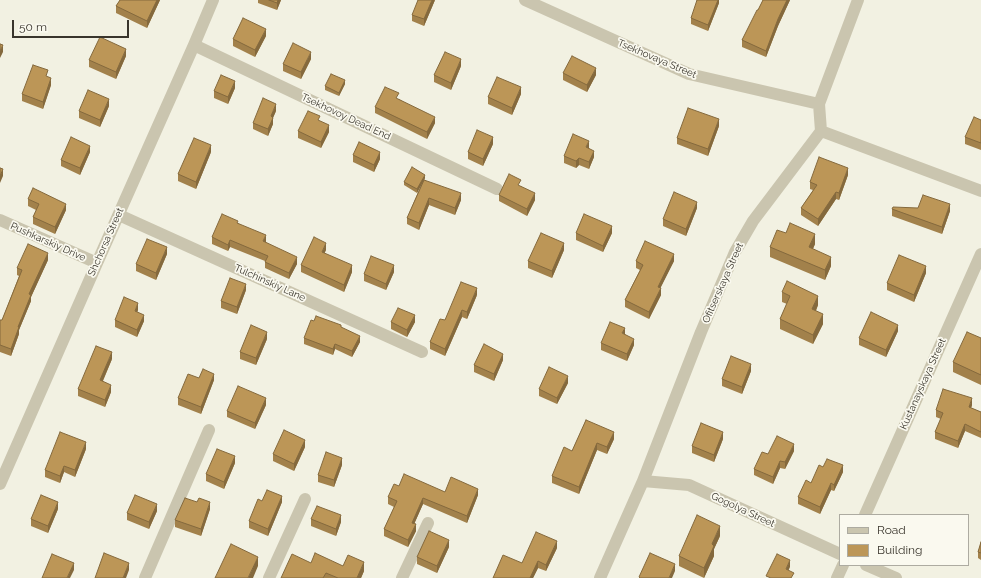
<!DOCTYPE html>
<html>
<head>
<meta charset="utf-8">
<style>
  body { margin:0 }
  #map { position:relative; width:981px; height:578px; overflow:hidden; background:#f2f1e2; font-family:Raleway,sans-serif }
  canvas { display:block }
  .legend { position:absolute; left:839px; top:514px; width:130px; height:52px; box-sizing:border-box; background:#faf9ef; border:1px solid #adaba1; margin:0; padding:5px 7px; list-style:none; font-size:12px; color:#39352c }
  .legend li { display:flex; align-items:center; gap:8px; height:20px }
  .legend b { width:20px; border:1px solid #adaba1 }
  .scale { position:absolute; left:12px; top:20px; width:117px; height:18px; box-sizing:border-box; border:2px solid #39352c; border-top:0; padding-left:5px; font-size:12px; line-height:14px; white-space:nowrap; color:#39352c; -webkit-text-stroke:3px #faf9ef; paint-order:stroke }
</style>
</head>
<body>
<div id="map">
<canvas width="981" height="578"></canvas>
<ul class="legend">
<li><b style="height:5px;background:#cac5af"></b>Road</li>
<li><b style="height:11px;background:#bc9657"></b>Building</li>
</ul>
<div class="scale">50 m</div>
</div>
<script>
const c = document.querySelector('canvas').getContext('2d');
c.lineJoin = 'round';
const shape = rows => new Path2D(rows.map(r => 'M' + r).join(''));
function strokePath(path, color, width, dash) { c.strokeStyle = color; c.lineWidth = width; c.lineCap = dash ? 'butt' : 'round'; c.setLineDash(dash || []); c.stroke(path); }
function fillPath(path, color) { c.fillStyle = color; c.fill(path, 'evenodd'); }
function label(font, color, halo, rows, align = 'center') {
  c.font = font + ' Raleway,sans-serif'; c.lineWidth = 3.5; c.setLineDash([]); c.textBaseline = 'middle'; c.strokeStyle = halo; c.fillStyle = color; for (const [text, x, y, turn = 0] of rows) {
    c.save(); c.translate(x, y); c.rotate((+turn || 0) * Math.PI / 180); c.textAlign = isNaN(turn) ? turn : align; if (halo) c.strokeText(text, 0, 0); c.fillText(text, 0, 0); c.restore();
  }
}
const minor = shape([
  [525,0,689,74,819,104],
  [194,45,497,189],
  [821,131,981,191],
  [119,215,422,352],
  [0,220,97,263],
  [643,481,689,485,840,554],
  [0,484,97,263,194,45,213,0],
  [865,515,981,254],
  [866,565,896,578],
  [145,578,209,430],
  [269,578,305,499],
  [402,578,428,523],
  [600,578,643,481,701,332,735,252,753,221,821,131,819,104,858,0],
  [837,578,843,565]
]);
const wall = shape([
  [120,0,160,0,147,28,116,13,116,6],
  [258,0,281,0,277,10,258,3],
  [435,0,424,26,412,21,412,15],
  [719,0,719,3,708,31,691,24,691,18],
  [763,0,790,0,778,26,766,57,742,47,742,40,758,10],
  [266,36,255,57,233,46,233,39],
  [126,56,116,79,89,67,89,60],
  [311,59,301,79,283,71,283,64],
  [461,66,451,90,434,82,434,75],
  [563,73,596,75,587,92,563,80],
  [48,77,51,85,43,109,22,101,22,94],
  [345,84,339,96,325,90,325,86],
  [235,88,228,104,214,98,214,91],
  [521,94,512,115,488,104,488,97],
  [399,99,435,123,427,139,375,113,375,107],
  [109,106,100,127,79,118,79,111],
  [276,111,273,117,273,124,268,136,253,129,253,123],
  [981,120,981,150,965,144,965,137],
  [320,121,329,132,321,148,298,138,298,131],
  [719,126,708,156,677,144,677,138],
  [493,144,483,166,468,159,468,152],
  [589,148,594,157,589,169,579,165,576,168,564,163,564,156],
  [90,152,80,175,61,166,61,160],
  [211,152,196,189,178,181,178,174],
  [353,155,380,159,374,172,353,162],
  [848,175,839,200,836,199,818,226,801,215,801,208,813,190,810,189,810,182],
  [425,178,424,180,461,200,455,215,429,205,419,230,407,224,407,218,422,183,417,193,404,185,404,182],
  [521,186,535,200,527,216,499,201,499,195],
  [28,199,66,210,55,234,33,224,33,217,36,210,28,206],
  [697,208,686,236,663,226,663,219],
  [918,208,950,211,942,234,892,216,892,209],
  [238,223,297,264,289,279,265,268,265,261,230,247,228,251,212,244,212,237],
  [576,233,612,233,603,252,576,240],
  [786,233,815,244,813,249,831,266,825,280,770,257,770,247],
  [326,250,324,253,352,272,344,292,301,272,301,265],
  [564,250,552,278,528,268,528,261],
  [167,254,156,280,136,271,136,264],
  [48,260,31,297,31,301,19,330,19,334,11,356,0,352,0,320,2,320,19,276,17,275,17,268],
  [636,261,674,261,660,288,661,295,649,319,625,307,625,300,640,270,636,268],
  [394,272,386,290,364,281,364,274],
  [926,273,914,302,887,290,887,283],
  [246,290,237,314,221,308,221,301],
  [782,292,818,305,816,311,823,324,813,344,780,329,780,319,787,304,782,302],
  [477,295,467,319,462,317,445,356,430,349,430,342,445,320],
  [138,310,137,312,144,321,137,337,115,327,115,320],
  [391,322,415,322,407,337,391,329],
  [341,327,360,342,352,357,335,349,333,355,304,344,304,338],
  [898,331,886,357,859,345,859,338],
  [625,334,634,345,627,361,601,350,601,343],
  [981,338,981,385,953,372,953,362],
  [267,339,256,365,240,359,240,352],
  [112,359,103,381,111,392,105,407,78,396,78,389],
  [503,360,494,381,474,372,474,365],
  [751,371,742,394,722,386,722,379],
  [199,378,214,380,201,414,178,405,178,398],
  [568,383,557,404,539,396,539,389],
  [266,405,255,429,227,417,227,411],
  [972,405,971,408,981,412,981,438,965,431,958,448,935,439,935,432,941,419,936,417,936,410],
  [586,420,614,439,607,454,597,450,579,494,552,483,552,476,572,451],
  [723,439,714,462,692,453,692,446],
  [305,447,294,471,273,461,273,454],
  [86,449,75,477,64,472,60,483,45,477,45,470],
  [794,451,785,469,780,468,773,484,754,475,754,469,768,454],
  [235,463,224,489,206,481,206,474],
  [342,465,334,487,318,482,318,475],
  [823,467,843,472,834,491,831,490,820,514,798,504,798,497,811,483],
  [399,486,445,492,478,495,467,523,423,504,414,524,416,531,408,547,384,536,384,529,394,507,388,504,388,497],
  [262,501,282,502,268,536,249,528,249,521],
  [197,502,210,509,201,536,175,527,175,520],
  [58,509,48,533,31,526,31,519],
  [157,511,149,529,127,520,127,513],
  [311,519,341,522,336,536,311,526],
  [720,536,714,549,714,556,704,578,679,566,679,556],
  [981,542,981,560,978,558,978,552],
  [449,547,437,573,417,564,417,557],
  [557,548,546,571,538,568,533,578,493,578,522,563],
  [311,563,343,566,364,571,361,578,281,578]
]);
const shadedWall = shape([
  [157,0,160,0,147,28,147,21],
  [278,0,281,0,277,10,277,3],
  [432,0,435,0,424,26,424,19],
  [718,0,719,0,719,3,708,31,708,25],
  [787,0,790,0,778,26,766,57,766,51,778,19],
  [266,29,266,36,255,57,255,50],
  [3,45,3,52,0,58,0,51],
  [126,49,126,56,116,79,116,72],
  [311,52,311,59,301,79,301,72],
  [461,59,461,66,451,90,451,83],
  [596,68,596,75,587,92,587,85],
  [51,78,51,85,43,109,43,102],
  [345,80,345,84,339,96,339,93],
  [235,81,235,88,228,104,228,97],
  [521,87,521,94,512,115,512,108],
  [109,99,109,106,100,127,100,120],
  [276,104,276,111,271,123,271,116],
  [435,117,435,123,427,139,427,132],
  [273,118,273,124,268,136,268,129],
  [719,119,719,126,708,156,708,149],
  [329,125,329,132,321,148,321,142],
  [493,137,493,144,483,166,483,159],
  [589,141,589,148,586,154,586,147],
  [211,145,211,152,196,189,196,182],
  [90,146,90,152,80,175,80,168],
  [594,151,594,157,589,169,589,162],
  [380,152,380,159,374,172,374,165],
  [579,158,579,165,576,168,576,161],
  [848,168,848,175,839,200,839,193],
  [3,169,3,176,0,183,0,176],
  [425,175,425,178,417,193,417,189],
  [836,192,836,199,818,226,818,219],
  [461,193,461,200,455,215,455,208],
  [535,193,535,200,527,216,527,209],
  [429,198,429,205,419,230,419,223],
  [697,202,697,208,686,236,686,229],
  [66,204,66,210,55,234,55,227],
  [950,204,950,211,942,234,942,227],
  [612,226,612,233,603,252,603,246],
  [815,234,815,244,809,257,809,247],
  [266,235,266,242,263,248,263,241],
  [230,240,230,247,228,251,228,245],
  [326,243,326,250,322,259,322,252],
  [564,243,564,250,552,278,552,271],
  [167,247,167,254,156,280,156,273],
  [48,253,48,260,31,297,31,301,19,330,19,334,11,356,11,349,29,294],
  [674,254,674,261,658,293,658,287],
  [297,257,297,264,289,279,289,273],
  [831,257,831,266,825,280,825,270],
  [352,265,352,272,344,292,344,285],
  [394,265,394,272,386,290,386,284],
  [926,266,926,273,914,302,914,295],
  [246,284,246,290,237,314,237,307],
  [477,288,477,295,467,319,467,312],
  [661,288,661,295,649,319,649,312],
  [818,296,818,305,812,319,812,309],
  [138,303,138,310,135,318,135,311],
  [462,310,462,317,445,356,445,349],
  [823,314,823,324,813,344,813,335],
  [144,315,144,321,137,337,137,330],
  [415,315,415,322,407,337,407,330],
  [898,325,898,331,886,357,886,350],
  [625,328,625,335,622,333],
  [267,332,267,339,256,365,256,358],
  [360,336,360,342,352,357,352,351],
  [634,339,634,345,627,361,627,354],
  [335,344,335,349,333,355,333,349],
  [112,352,112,359,100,387,100,380],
  [503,354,503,360,494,381,494,374],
  [751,364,751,371,742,394,742,387],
  [214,374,214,380,201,414,201,407],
  [568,376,568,383,557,404,557,398],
  [111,385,111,392,105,407,105,400],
  [266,398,266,405,255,429,255,423],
  [972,398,972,405,969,414,969,407],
  [965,424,965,431,958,448,958,441],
  [614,432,614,439,607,454,607,447],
  [723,432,723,439,714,462,714,455],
  [305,440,305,447,294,471,294,464],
  [86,442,86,449,75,477,75,470],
  [597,443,597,450,579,494,579,487],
  [794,444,794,451,785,469,785,462],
  [235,456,235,463,224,489,224,482],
  [342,458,342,465,334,487,334,480],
  [780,461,780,468,773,484,773,477],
  [843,465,843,472,834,491,834,485],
  [64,466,64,472,60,483,60,476],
  [831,483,831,490,820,514,820,507],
  [478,489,478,495,467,523,467,516],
  [282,496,282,502,268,536,268,529],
  [423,498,423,504,412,529,412,523],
  [58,502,58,509,48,533,48,526],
  [210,502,210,509,201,536,201,529],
  [157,504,157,511,149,529,149,522],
  [341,515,341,522,336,536,336,529],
  [416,524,416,531,408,547,408,540],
  [720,526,720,536,714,549,714,556,704,578,704,568,712,544],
  [449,540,449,547,437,573,437,566],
  [557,541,557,548,546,571,546,565],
  [258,557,258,566,253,578,248,578],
  [790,560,790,567,786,576,786,569],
  [538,561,538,568,533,578,530,578],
  [364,562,364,571,361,578,357,578],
  [74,563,74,570,70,578,67,578],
  [129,563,129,570,126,578,123,578],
  [675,564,675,571,672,578,669,578]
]);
const building = shape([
  [120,0,157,0,147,21,116,6,120,0],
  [269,0,278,0,277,3,269,0],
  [418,0,432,0,424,19,412,15,418,0],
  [697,0,718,0,708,25,691,18,697,0],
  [763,0,787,0,778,19,766,51,742,40,757,10,758,10,763,0],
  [243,18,266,29,255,50,233,39,243,18],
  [100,37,126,49,116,72,89,60,100,37],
  [293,43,311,52,301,72,283,64,293,43],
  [0,44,3,45,0,51,0,44],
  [445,52,461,59,451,83,434,75,445,52],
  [572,56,596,68,587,85,563,73,572,56],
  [33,65,48,70,46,76,51,78,43,102,22,94,33,65],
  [331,74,345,80,339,93,325,86,331,74],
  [221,75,235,81,228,97,214,91,221,75],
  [497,77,521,87,512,108,488,97,497,77],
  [385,87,399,93,396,98,435,117,427,132,375,107,385,87],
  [88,90,109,99,100,120,79,111,88,90],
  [263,98,276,104,271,116,273,118,268,129,253,123,263,98],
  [688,108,719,119,708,149,677,138,688,108],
  [308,111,320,116,318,120,329,125,321,142,298,131,308,111],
  [974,117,981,120,981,143,965,137,974,117],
  [477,130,493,137,483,159,468,152,477,130],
  [573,134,589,141,586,147,594,151,589,162,579,158,576,161,564,156,573,134],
  [71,137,90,146,80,168,61,160,71,137],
  [194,138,211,145,196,182,178,174,194,138],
  [359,142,380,152,374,165,353,155,359,142],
  [819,157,848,168,839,193,836,192,818,219,801,208,817,185,810,182,819,157],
  [412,167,425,175,417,189,404,182,412,167],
  [0,168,3,169,0,176,0,168],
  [509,174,521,180,518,185,535,193,527,209,499,195,509,174],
  [424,180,461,193,455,208,429,198,419,223,407,218,424,180],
  [33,188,66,204,55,227,33,217,39,204,28,199,33,188],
  [674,192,697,202,686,229,663,219,674,192],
  [923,195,950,204,942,227,892,209,893,207,918,208,923,195],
  [222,214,238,221,237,223,266,235,263,241,297,257,289,273,265,262,268,256,230,240,228,245,212,237,222,214],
  [584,214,612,226,603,246,576,233,584,214],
  [790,223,815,234,809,247,831,257,825,270,770,247,777,230,786,233,790,223],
  [541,233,564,243,552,271,528,261,541,233],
  [314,237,326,243,322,252,352,265,344,285,301,265,314,237],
  [147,239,167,247,156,273,136,264,147,239],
  [645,241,674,254,658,287,661,288,649,312,625,300,643,265,636,261,645,241],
  [28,244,48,253,29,294,31,295,18,327,19,327,11,349,0,345,0,320,2,320,22,270,17,268,28,244],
  [899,255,926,266,914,295,887,283,899,255],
  [371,256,394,265,386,284,364,274,371,256],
  [230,278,246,284,237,307,221,301,230,278],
  [787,281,818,296,812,309,823,314,813,335,780,319,790,296,782,292,787,281],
  [461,282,477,288,467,312,462,310,445,349,430,342,440,319,445,320,461,282],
  [124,297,138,303,135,311,144,315,137,330,115,320,124,297],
  [398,308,415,315,407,330,391,322,398,308],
  [871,312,898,325,886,350,859,338,871,312],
  [316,316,341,325,341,327,360,336,352,351,335,344,333,349,304,338,311,320,314,321,316,316],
  [610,322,625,328,622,333,634,339,627,354,601,343,610,322],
  [251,325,267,332,256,358,240,352,251,325],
  [967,332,981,338,981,375,953,362,967,332],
  [484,344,503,354,494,374,474,365,484,344],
  [96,346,112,352,100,380,111,385,105,400,78,389,96,346],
  [731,356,751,364,742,387,722,379,731,356],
  [549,367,568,376,557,398,539,389,549,367],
  [203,369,214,374,201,407,178,398,188,374,199,378,203,369],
  [238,386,266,398,255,423,227,411,238,386],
  [943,389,972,398,969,407,981,412,981,432,965,424,958,441,935,432,943,413,936,410,943,389],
  [586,420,614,432,607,447,597,443,579,487,552,476,564,447,572,451,586,420],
  [701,423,723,432,714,455,692,446,701,423],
  [284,430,305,440,294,464,273,454,284,430],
  [60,432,86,442,75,470,64,466,60,476,45,470,60,432],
  [777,436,794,444,785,462,780,461,773,477,754,469,762,452,768,454,777,436],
  [217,449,235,456,224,482,206,474,217,449],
  [326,452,342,458,334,480,318,475,326,452],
  [827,459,843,465,834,485,831,483,820,507,798,497,806,480,811,483,819,465,823,467,827,459],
  [404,474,445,492,451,477,478,489,467,516,423,498,412,523,416,524,408,540,384,529,397,501,388,497,394,484,399,486,404,474],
  [267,490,282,496,268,529,249,521,258,499,262,501,267,490],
  [41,495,58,502,48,526,31,519,41,495],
  [135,495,157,504,149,522,127,513,135,495],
  [185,498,197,502,199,498,210,502,201,529,175,520,185,498],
  [317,506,341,515,336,529,311,519,317,506],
  [697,515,720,526,712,544,714,546,704,568,679,556,697,515],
  [429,531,449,540,437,566,417,557,429,531],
  [536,532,557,541,546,565,538,561,530,578,493,578,503,555,522,563,536,532],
  [981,542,981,553,978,552,981,542],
  [231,544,258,557,248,578,215,578,231,544],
  [104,553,129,563,123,578,95,578,104,553],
  [315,553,343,566,348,555,364,562,357,578,338,578,326,573,323,578,281,578,292,554,311,563,315,553],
  [650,553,675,564,669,578,640,578,639,577,650,553],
  [52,554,74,563,67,578,42,578,52,554],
  [777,554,790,560,786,569,794,573,791,578,771,578,766,576,777,554]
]);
const streetNames = [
  ["Tsekhovaya Street",657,59,23],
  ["Tsekhovoy Dead End",346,117,25],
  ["Pushkarskiy Drive",48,242,24],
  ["Shchorsa Street",106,242,-66],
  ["Tulchinskiy Lane",270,283,24],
  ["Ofitserskaya Street",723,283,-66],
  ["Kustanayskaya Street",923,384,-66],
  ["Gogolya Street",743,510,25]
];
strokePath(minor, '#cac5af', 12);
fillPath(wall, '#a2814b');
fillPath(shadedWall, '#84693d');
fillPath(building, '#bc9657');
strokePath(building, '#84693d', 1);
label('10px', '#39352c', '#faf9ef', streetNames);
</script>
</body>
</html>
